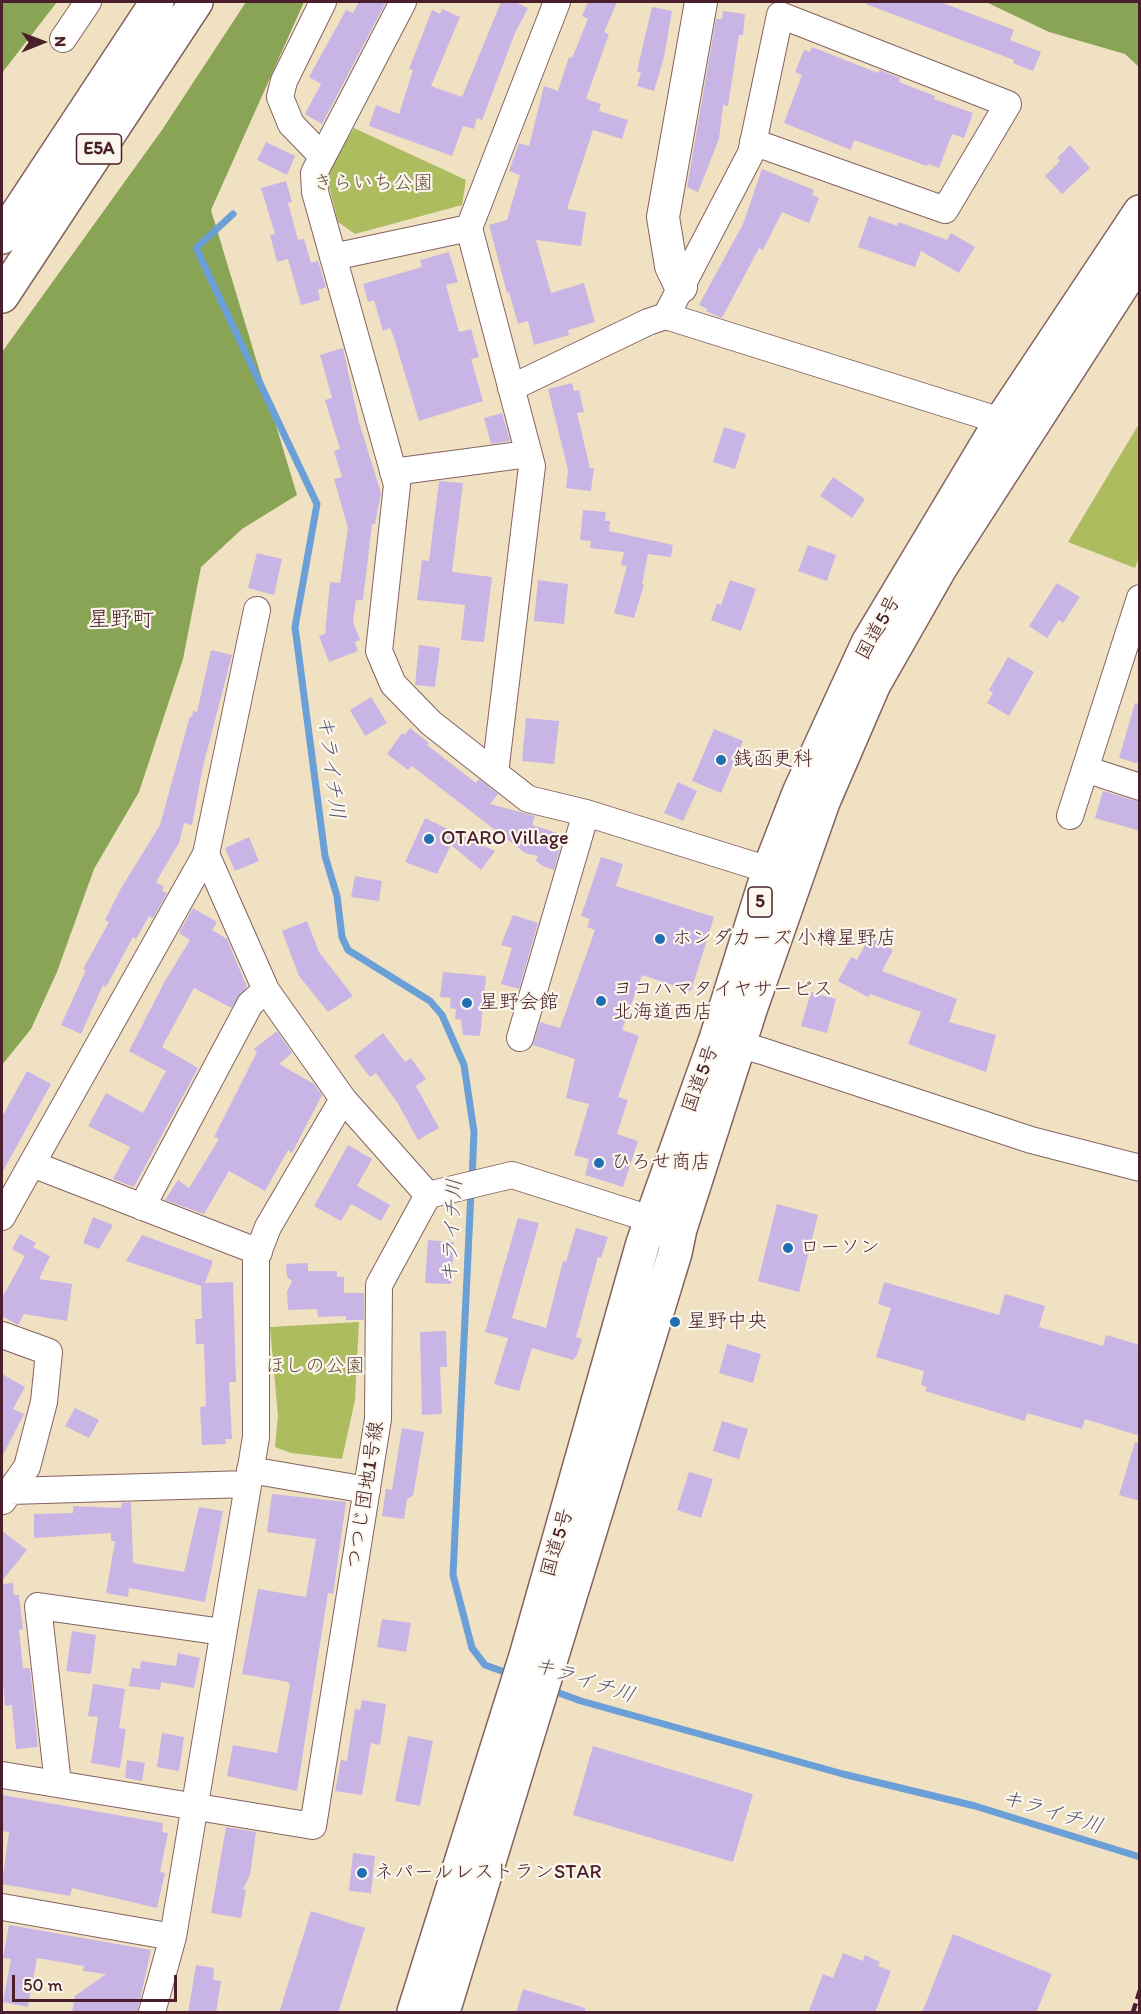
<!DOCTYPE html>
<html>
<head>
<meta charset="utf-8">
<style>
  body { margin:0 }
  #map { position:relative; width:1141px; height:2014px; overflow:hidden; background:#f0e1c2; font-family:Itim,sans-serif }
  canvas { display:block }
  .frame { position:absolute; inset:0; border:3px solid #4a1f2b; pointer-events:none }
  .north { position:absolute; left:12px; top:12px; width:60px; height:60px; -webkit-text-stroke:4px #fbf7ec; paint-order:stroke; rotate:89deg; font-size:16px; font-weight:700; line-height:24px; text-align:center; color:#4a1f2b }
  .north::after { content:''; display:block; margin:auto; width:21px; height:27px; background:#4a1f2b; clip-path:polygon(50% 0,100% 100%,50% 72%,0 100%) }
  .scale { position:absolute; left:12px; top:1975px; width:165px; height:27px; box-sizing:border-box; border:3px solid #4a1f2b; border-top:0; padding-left:8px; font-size:18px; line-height:21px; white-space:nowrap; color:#4a1f2b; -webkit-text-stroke:4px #fbf7ec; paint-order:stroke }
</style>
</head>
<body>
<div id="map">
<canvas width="1141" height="2014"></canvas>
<div class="frame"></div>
<div class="north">N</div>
<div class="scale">50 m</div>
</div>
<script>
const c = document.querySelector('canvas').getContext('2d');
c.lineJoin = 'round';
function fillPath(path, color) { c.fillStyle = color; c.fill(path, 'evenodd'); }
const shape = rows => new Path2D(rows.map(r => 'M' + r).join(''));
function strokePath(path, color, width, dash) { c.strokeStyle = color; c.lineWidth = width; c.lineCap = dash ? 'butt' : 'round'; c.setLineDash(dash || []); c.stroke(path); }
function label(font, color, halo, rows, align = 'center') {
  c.font = font + ' Itim,"Klee One",sans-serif'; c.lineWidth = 4.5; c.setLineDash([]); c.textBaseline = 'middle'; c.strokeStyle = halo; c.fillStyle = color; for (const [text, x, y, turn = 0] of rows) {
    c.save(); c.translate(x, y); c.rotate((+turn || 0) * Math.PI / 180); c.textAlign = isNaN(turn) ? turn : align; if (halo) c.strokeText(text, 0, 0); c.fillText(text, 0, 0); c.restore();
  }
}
const green = shape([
  [354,128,466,180,462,205,355,234,338,222,326,175],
  [1139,424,1140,553,1135,568,1068,542],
  [359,1322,355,1400,342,1459,291,1453,275,1447,278,1415,270,1327]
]);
const forest = shape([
  [2,2,57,2,2,73],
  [246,2,304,2,211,210,297,495,242,529,201,567,183,659,139,792,94,869,57,972,31,1029,2,1065,2,352,162,130],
  [986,2,1139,2,1139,67,1125,54,1049,32]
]);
const stream = shape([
  [233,214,196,248,317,504,295,627,325,856,337,896,342,937,348,950,430,1001,442,1015,464,1065,474,1132,472,1180],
  [471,1191,453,1575,472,1648,485,1665,510,1674],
  [551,1690,581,1701,843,1774,975,1806,1140,1857]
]);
const building = shape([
  [359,2,386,2,322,124,305,114,321,84,309,77,346,10,353,13],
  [501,2,515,2,528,8,515,33,482,120,477,118,474,129,463,126,452,156,369,126,376,105,399,114,413,70,409,69,432,10,440,14,442,9,460,17,431,86,462,97],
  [588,2,617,2,604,32,609,34,586,99,601,104,599,111,628,120,622,139,593,130,567,209,586,212,581,246,536,240,551,293,584,283,595,322,568,330,569,335,534,345,528,321,518,324,509,292,507,293,489,225,507,220,520,175,509,171,519,143,529,146,544,86,558,91,569,57,572,58,588,19,582,16],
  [867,2,940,2,1014,30,1010,40,1041,52,1033,71,1013,63,1014,60,866,4],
  [652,7,672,11,664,57,654,91,637,86,641,73,637,71],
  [723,11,745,14,743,35,739,35,728,106,723,105,719,139,698,192,687,187,716,19,722,19],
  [812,47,878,73,880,70,900,78,899,82,935,96,934,99,973,113,964,138,952,134,939,168,928,164,927,166,854,140,851,150,784,123,802,75,795,72,804,50,810,52],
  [266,142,295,156,287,175,257,160],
  [1070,145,1090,168,1062,194,1045,176,1060,161,1057,158],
  [762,169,814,190,812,195,819,198,809,223,782,212,763,250,759,248,722,318,706,311,707,309,699,305,743,224],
  [286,181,292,202,288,203,298,240,304,239,311,263,318,261,326,287,318,290,320,300,301,305,288,259,277,262,270,235,275,234,261,188],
  [869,216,897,226,899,222,947,240,951,233,975,247,959,273,921,251,915,267,858,247],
  [449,252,458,282,446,285,459,332,471,329,479,357,471,359,483,401,419,421,395,341,390,328,383,331,374,300,368,302,363,284,422,267,420,260],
  [343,348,359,422,381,493,375,524,372,524,363,600,356,600,353,622,360,640,355,642,358,651,329,662,319,636,325,634,330,582,340,583,348,528,334,479,342,477,334,451,340,449,325,400,332,398,320,355],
  [572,383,574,391,579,390,584,412,577,413,590,468,594,468,591,491,566,488,568,470,548,389],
  [502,413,510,441,491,444,484,418],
  [724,427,746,434,735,469,713,462],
  [833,477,865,499,852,518,820,496],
  [439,481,463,483,452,572,492,577,484,642,461,640,465,605,417,600,422,560,429,561],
  [583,510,606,512,605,521,610,521,609,531,673,545,671,557,648,554,642,584,644,585,634,618,614,613,627,566,621,565,624,552,590,548,591,541,580,540],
  [808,545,836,555,827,581,798,571],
  [257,553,282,559,274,595,248,588],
  [538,580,568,584,564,624,534,621],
  [730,580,756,589,741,631,711,620,717,603,721,605],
  [1057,583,1080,597,1063,623,1059,620,1047,638,1029,626],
  [419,645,440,648,435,687,415,685],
  [211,650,232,655,203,766,192,825,184,823,179,843,156,882,164,887,162,891,167,893,153,918,149,916,136,939,133,937,106,987,103,985,81,1034,61,1025,86,970,83,969,109,922,105,920,120,890,160,825,190,716,192,717,193,711,197,712],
  [1008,657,1034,672,1009,716,987,703,993,693,989,690],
  [371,697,387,723,365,736,350,710],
  [1135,703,1140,704,1140,764,1119,758],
  [526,718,559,721,554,764,522,761],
  [410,728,429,743,427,745,476,783,479,779,498,794,490,804,535,816,532,825,564,835,554,870,543,866,536,861,538,856,525,853,412,766,408,770,387,754,402,733,405,735],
  [714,729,743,741,721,793,692,781],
  [678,782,697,791,683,821,664,813],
  [1103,791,1140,802,1140,831,1095,818],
  [425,818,431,821,495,851,481,870,451,845,437,874,405,862],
  [249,837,259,861,235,871,225,848],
  [601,857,623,864,616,886,714,917,691,991,642,975,622,1030,639,1036,618,1097,628,1100,617,1134,638,1141,623,1187,585,1175,589,1159,574,1155,589,1104,566,1098,575,1059,533,1045,540,1022,560,1028,595,930,587,927,590,919,581,916],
  [355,876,382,881,379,901,351,897],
  [193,908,217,922,212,930,227,939,247,987,231,1008,194,988,162,1047,198,1068,134,1187,113,1179,130,1147,88,1126,106,1093,143,1113,166,1071,129,1051,165,981,190,940,179,933],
  [513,915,538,923,519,989,501,984,512,948,501,945],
  [307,921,319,952,353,996,328,1012,299,976,282,931],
  [869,937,893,950,882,971,957,999,949,1022,996,1035,986,1072,908,1044,921,1012,870,994,868,997,838,981,851,957,857,960],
  [443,972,486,976,480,1036,463,1035,461,1020,455,1019,456,1009,450,1008,451,998,440,997],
  [811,992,836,999,827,1033,801,1026],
  [277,1031,292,1053,279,1064,314,1084,322,1095,292,1153,288,1150,265,1191,229,1171,204,1214,165,1200,178,1180,189,1188,219,1139,214,1137,257,1052,254,1049],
  [383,1033,405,1062,411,1058,426,1079,416,1086,439,1128,418,1140,397,1102,376,1073,370,1077,354,1056],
  [27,1071,51,1084,2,1173,2,1117],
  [348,1145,372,1159,357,1186,390,1205,381,1221,351,1204,341,1221,314,1206],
  [777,1204,818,1215,799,1292,758,1281],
  [93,1217,113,1225,99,1249,83,1243],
  [518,1218,539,1223,512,1318,546,1328,563,1261,566,1262,576,1228,608,1237,601,1258,598,1257,576,1337,582,1339,577,1355,573,1360,532,1348,519,1391,494,1384,508,1338,485,1332],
  [20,1234,36,1243,33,1247,50,1256,39,1279,72,1284,67,1321,24,1314,18,1325,2,1316,2,1298,25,1256,12,1249],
  [142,1235,213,1261,205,1283,233,1282,236,1382,229,1382,232,1439,225,1439,226,1444,202,1445,200,1407,206,1406,204,1344,196,1344,195,1319,202,1319,201,1286,126,1261],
  [428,1240,454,1242,451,1284,425,1283],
  [308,1263,308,1271,337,1271,337,1277,344,1277,344,1293,364,1293,364,1320,346,1320,346,1316,318,1317,317,1309,288,1310,287,1291,292,1281,287,1277,286,1264],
  [884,1282,999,1315,1005,1294,1045,1306,1039,1327,1103,1346,1106,1335,1140,1345,1140,1436,1085,1419,1082,1429,1027,1413,1025,1421,925,1391,927,1387,921,1385,924,1371,876,1357,891,1308,878,1304],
  [446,1331,447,1367,440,1367,442,1414,422,1415,420,1332],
  [727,1344,761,1354,753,1383,719,1373],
  [2,1374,25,1387,13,1409,24,1414,2,1457],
  [75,1408,99,1420,89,1438,65,1426],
  [722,1421,748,1429,739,1459,713,1451],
  [402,1428,424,1432,413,1496,407,1499,404,1519,382,1516,386,1489,392,1490],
  [1135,1442,1140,1443,1140,1501,1119,1495],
  [689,1472,713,1479,701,1518,677,1510],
  [272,1494,346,1502,333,1594,328,1593,297,1791,227,1776,233,1745,277,1753,290,1685,288,1682,242,1674,248,1642,258,1589,306,1597,316,1539,267,1532],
  [131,1502,133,1563,184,1572,199,1507,223,1511,205,1602,129,1588,128,1597,106,1593,115,1541,111,1541,111,1533,34,1538,34,1514,73,1513,73,1506,121,1508,122,1503],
  [2,1531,27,1550,2,1581],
  [13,1583,14,1595,19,1595,23,1629,19,1630,23,1668,30,1668,38,1747,16,1749,12,1705,5,1706,2,1671,2,1584],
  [382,1619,411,1623,406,1652,377,1647],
  [72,1631,96,1635,91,1674,66,1671],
  [178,1653,200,1658,194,1688,161,1682,160,1690,129,1686,132,1668,140,1669,141,1661,176,1666],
  [93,1684,125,1689,119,1728,126,1729,120,1768,91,1763,98,1717,88,1716],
  [362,1700,386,1704,380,1745,371,1743,362,1795,335,1791,341,1760,347,1761,355,1709,360,1710],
  [162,1733,184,1737,179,1771,157,1767],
  [408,1736,433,1741,420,1806,395,1801],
  [593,1746,753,1794,733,1862,573,1815],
  [127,1760,145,1763,142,1781,125,1778],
  [2,1795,163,1823,162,1832,168,1833,160,1872,165,1873,157,1908,72,1888,70,1896,2,1884,9,1832,2,1831],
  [226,1827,256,1832,250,1875,243,1889,246,1890,241,1918,211,1913],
  [353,1853,375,1856,371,1893,349,1891],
  [311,1911,365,1928,338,2013,279,2013],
  [9,1925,151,1950,137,2013,72,2013,75,1996,106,1974,83,1971,84,1966,37,1958,28,2007,3,2002,11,1959,3,1958],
  [953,1934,1052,1974,1036,2013,922,2013],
  [843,1953,863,1961,865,1955,880,1962,878,1966,891,1971,875,2013,808,2013,823,1974,833,1978],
  [196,1965,214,1968,213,1980,221,1981,216,2013,188,2013],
  [523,1989,585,2008,585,2013,516,2013]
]);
const minor = shape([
  [403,2,314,173,315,192,397,485,379,651,393,684,431,723,528,799,586,813,769,870],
  [63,39,88,2],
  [322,156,291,124,280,97,284,81,323,2],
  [333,257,469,228],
  [666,316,751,153,780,15,1008,104,945,210,753,142],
  [511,388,648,322,666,316,1001,421],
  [393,472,528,454],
  [1085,769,1140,787],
  [495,773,532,466,469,228,557,2],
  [1070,816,1140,598],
  [206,854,266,990,343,1099,428,1195],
  [520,1038,586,813],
  [721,1040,762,1051,1031,1140,1140,1168],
  [32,1164,259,1252],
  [142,1207,250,1004,266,990],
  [2,1217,206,854,257,610],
  [2,1335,49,1352,44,1402,27,1467,3,1501],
  [250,1470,367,1490],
  [10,1491,248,1484],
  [2,1775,313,1826,378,1419,379,1285,428,1195,512,1175,669,1225],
  [58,1784,38,1606,223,1632],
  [2,1907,173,1937],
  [152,2012,173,1937,256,1437,256,1258,268,1227,343,1099]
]);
const tertiary = shape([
  [681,287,671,266,663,217,701,2]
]);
const trunk = shape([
  [414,2012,526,1656,643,1243,716,1039,769,870,799,793,868,643,1001,421,1140,212],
  [443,2012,675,1253,680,1229,751,1007,823,802,874,684,940,568,1140,258]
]);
const motorway = shape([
  [2,237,157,2],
  [2,296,196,2]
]);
const rail = shape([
  [1133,2012,1140,1990]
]);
const markers = [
  [721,760,6,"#1f6fb2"],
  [429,839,6,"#1f6fb2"],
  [660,939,6,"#1f6fb2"],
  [601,1001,6,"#1f6fb2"],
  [467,1003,6,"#1f6fb2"],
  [599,1163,6,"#1f6fb2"],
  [788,1248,6,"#1f6fb2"],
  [675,1322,6,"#1f6fb2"],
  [362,1873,6,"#1f6fb2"]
];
const shields = [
  [99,149,45],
  [760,902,24]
];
const shieldNames = [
  ["E5A",99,149],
  ["5",760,902]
];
const parkNames = [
  ["きらいち公園",373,184],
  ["ほしの公園",315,1367]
];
const streetNames = [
  ["国道5号",879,628,-61],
  ["国道5号",701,1079,-70],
  ["つつじ団地1号線",366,1495,-81],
  ["国道5号",558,1543,-74]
];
const poiNames = [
  ["銭函更科",733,760],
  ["OTARO Village",441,839],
  ["ホンダカーズ 小樽星野店",672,939],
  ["ヨコハマタイヤサービス",613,990],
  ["北海道西店",613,1013],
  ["星野会館",479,1003],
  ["ひろせ商店",611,1163],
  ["ローソン",800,1248],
  ["星野中央",687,1322],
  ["ネパールレストランSTAR",374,1873]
];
const waterNames = [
  ["キライチ川",330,767,83],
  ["キライチ川",453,1231,-87],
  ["キライチ川",584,1681,18],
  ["キライチ川",1052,1813,17]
];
const quarterNames = [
  ["星野町",121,620]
];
fillPath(green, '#adbc5f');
fillPath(forest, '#8aa456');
strokePath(stream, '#6a9fd7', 7);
fillPath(building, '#c9b5e5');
strokePath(minor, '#846360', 28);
strokePath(tertiary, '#846360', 34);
strokePath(trunk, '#846360', 36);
strokePath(motorway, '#846360', 36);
strokePath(minor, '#fff', 26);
strokePath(tertiary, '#fff', 32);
strokePath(trunk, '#fff', 33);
strokePath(motorway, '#fff', 33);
strokePath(rail, '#4a1f2b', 4.5, [9, 4.5]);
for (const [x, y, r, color] of markers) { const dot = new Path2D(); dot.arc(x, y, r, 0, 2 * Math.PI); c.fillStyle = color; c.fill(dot); strokePath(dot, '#fbf7ec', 2); }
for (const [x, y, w] of shields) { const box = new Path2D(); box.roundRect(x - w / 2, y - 15, w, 30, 4.5); c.fillStyle = '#fbf7ec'; c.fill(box); strokePath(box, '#4a1f2b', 1.5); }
label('bold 18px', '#4a1f2b', null, shieldNames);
label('20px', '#684e3b', '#fbf7ec', parkNames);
label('20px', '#4a1f2b', '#fbf7ec', streetNames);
label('20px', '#4a1f2b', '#fbf7ec', poiNames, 'left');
label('italic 21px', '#575270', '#fbf7ec', waterNames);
label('22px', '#4a1f2b', '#fbf7ec', quarterNames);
</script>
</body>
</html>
